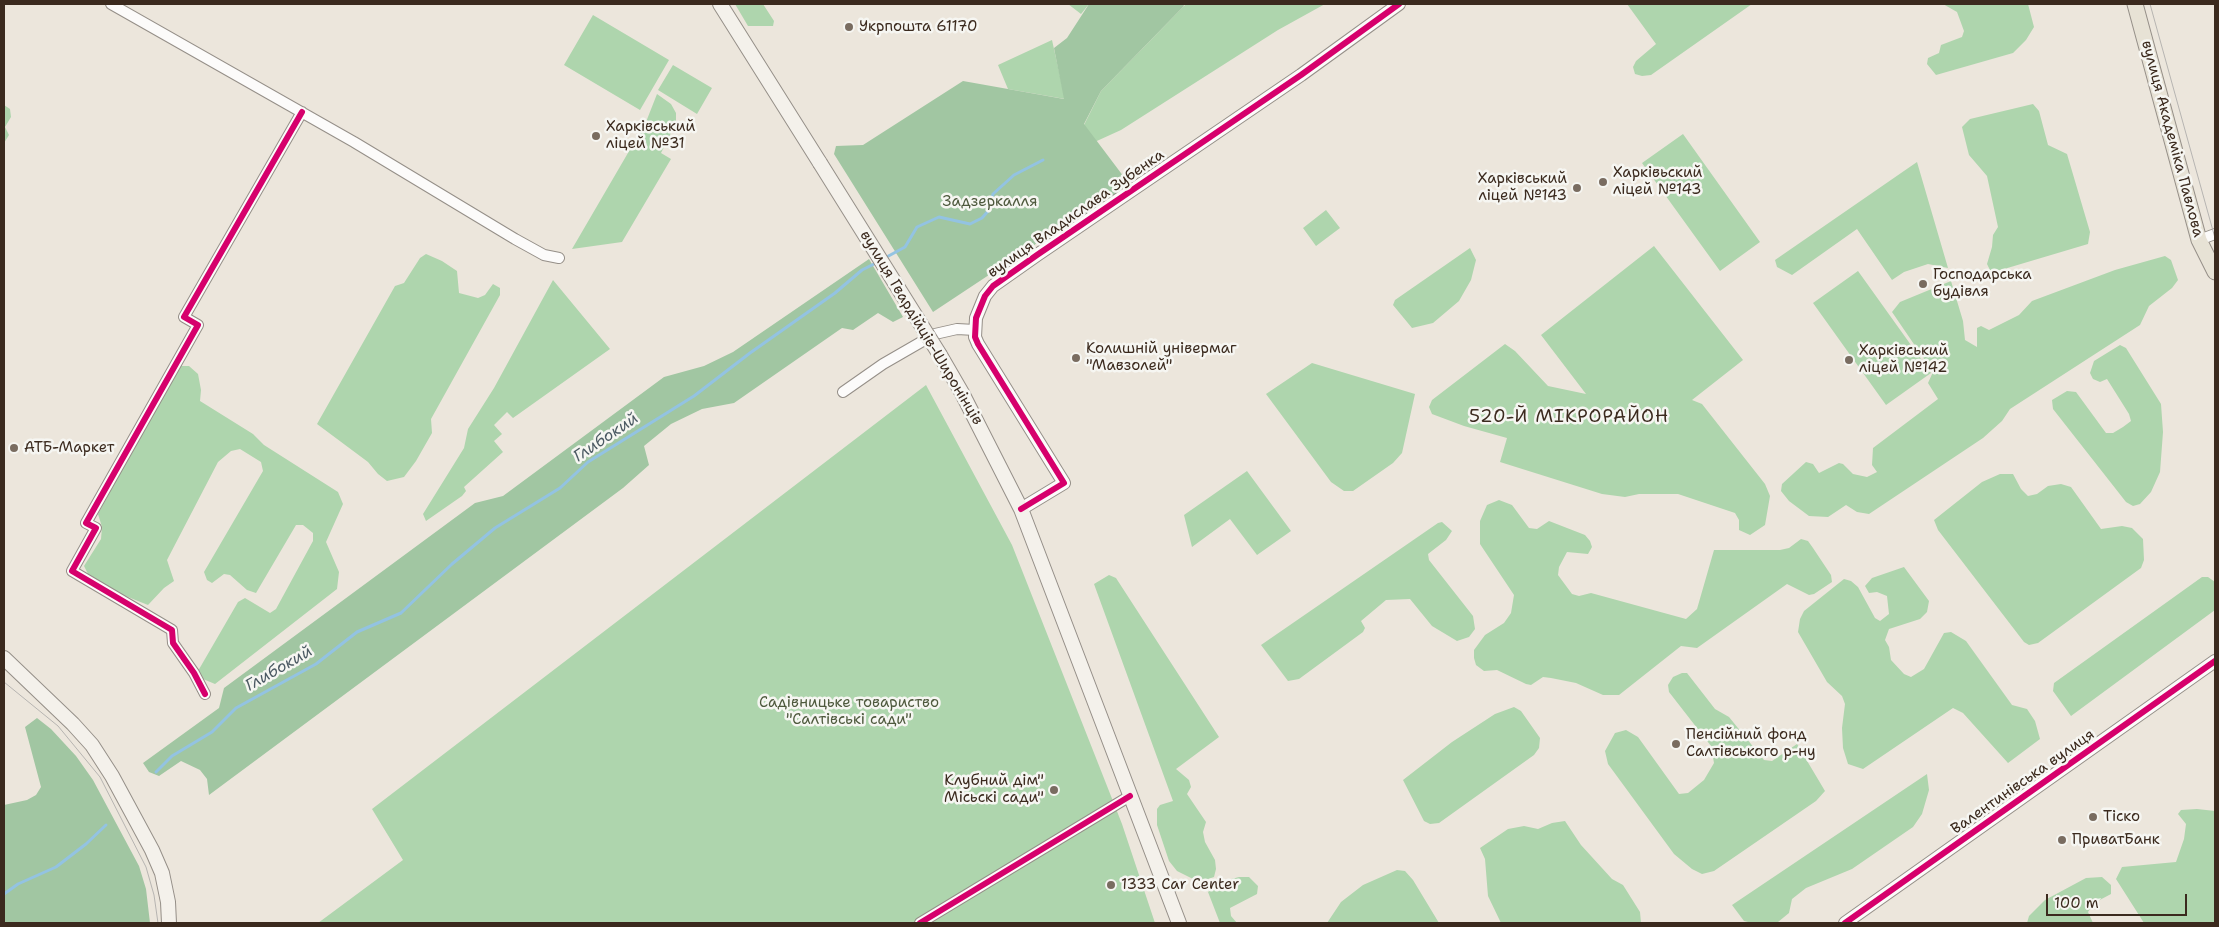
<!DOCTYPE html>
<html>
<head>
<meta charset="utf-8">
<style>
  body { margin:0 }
  #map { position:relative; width:2219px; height:927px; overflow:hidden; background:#ece6dc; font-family:"Shantell Sans",sans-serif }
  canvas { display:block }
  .frame { position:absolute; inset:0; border:5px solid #3b2a1e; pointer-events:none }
  .scale { position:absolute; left:2046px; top:894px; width:141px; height:22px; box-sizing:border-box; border:2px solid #3b2a1e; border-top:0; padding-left:6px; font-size:15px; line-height:18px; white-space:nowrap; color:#3b2a1e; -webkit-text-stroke:4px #f6f6f2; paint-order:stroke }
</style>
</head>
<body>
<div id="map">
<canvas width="2219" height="927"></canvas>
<div class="frame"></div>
<div class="scale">100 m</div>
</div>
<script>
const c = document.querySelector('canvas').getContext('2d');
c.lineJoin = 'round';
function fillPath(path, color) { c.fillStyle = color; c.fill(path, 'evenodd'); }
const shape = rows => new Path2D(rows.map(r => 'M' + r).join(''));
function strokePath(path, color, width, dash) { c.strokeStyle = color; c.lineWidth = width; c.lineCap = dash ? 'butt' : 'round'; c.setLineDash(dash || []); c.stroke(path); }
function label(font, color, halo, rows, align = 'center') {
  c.font = font + ' "Shantell Sans",sans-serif'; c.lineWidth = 5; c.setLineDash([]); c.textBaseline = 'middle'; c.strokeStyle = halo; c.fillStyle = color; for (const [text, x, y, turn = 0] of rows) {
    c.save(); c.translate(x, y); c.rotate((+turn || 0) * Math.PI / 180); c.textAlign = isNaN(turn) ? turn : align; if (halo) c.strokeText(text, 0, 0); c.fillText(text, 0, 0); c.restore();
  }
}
const green = shape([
  [735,4,763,4,774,21,773,26,748,26],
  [1068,4,1089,4,1081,14],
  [1186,4,1325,4,1278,30,1121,130,1077,150,1084,125,1101,91],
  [1627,4,1752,4,1651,75,1642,76,1635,74,1633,67,1636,61,1656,44],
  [1943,4,2028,4,2034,27,2026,40,2013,53,1936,75,1927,64,1928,58,1939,53,1941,45,1962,37,1964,31,1957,12],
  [593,15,669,60,640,110,564,65],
  [1052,40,1065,99,1008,89,998,65],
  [673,65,712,88,697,114,658,90],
  [657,94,671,104,676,113,676,123,661,153,671,159,622,242,572,249,646,122],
  [2033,104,2039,111,2048,145,2067,154,2090,232,2088,244,1994,272,1990,270,1987,264,1992,247,1993,235,1998,227,1987,176,1969,155,1962,127,1970,119],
  [4,105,10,109,11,117,5,127,9,135,4,143],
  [1683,134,1760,242,1720,271,1642,163],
  [1917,162,1948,268,1928,264,1904,272,1892,280,1857,229,1792,275,1777,267,1775,260],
  [1326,210,1340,228,1316,246,1303,228],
  [1654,246,1743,360,1692,400,1702,404,1765,484,1770,496,1765,525,1750,535,1739,530,1739,520,1735,513,1678,494,1639,494,1625,497,1602,494,1500,462,1507,438,1464,426,1432,414,1429,407,1432,400,1505,344,1515,351,1548,386,1586,394,1541,335],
  [1470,248,1476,260,1471,280,1459,301,1433,323,1412,328,1393,305,1395,300],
  [426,254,442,261,457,271,459,293,478,298,485,295,493,284,500,288,500,295,431,419,432,433,416,461,404,477,387,481,378,474,368,462,317,424,395,286,404,283,420,258],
  [2165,256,2171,260,2178,280,2172,288,2149,306,2140,325,2010,409,2002,421,1983,438,1869,514,1857,512,1846,505,1828,517,1809,516,1789,501,1781,491,1782,484,1806,462,1813,464,1819,473,1839,463,1843,464,1853,474,1867,477,1877,472,1872,465,1873,448,1938,399,1928,383,1933,372,1892,312,1900,302,1951,281,1963,321,1965,340,1977,347,1977,328,1981,326,1989,330,2019,315,2032,301,2115,270],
  [1858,271,1931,373,1886,405,1813,303],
  [553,280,610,349,513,418,507,412,494,425,502,434,494,441,503,452,464,487,466,491,462,496,426,521,423,514,464,448,468,429,494,388],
  [2120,345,2126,348,2161,404,2163,432,2160,472,2151,492,2140,504,2133,506,2126,502,2053,409,2052,400,2067,391,2076,392,2106,433,2113,433,2123,427,2131,421,2129,414,2107,379,2100,382,2093,379,2090,373,2094,361],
  [1312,363,1415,394,1402,453,1393,463,1353,491,1344,491,1331,482,1266,394],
  [181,366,189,366,198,374,201,390,200,401,253,434,264,445,338,492,343,504,326,542,339,572,337,589,215,684,203,679,198,671,238,602,245,598,270,613,276,609,313,541,313,533,303,525,296,525,256,593,247,590,230,575,224,574,212,583,207,580,204,572,263,471,261,462,240,449,231,451,218,462,167,560,174,581,164,588,148,605,123,595,88,574,84,566,101,539,102,527,98,514,167,387],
  [926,385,1012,545,1122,824,1155,923,318,923,403,860,372,809],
  [1247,471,1291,531,1257,555,1230,519,1192,547,1184,515],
  [2000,474,2013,474,2021,489,2028,496,2037,494,2048,486,2061,484,2071,487,2101,529,2122,526,2132,528,2143,539,2144,560,2141,568,2038,643,2029,645,2024,642,1938,530,1934,520,1982,482],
  [1499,500,1512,505,1529,528,1537,529,1549,521,1585,535,1590,541,1592,547,1588,554,1567,552,1559,567,1558,575,1572,594,1579,596,1591,593,1686,619,1697,609,1714,550,1780,550,1789,548,1801,539,1808,541,1813,548,1831,575,1832,582,1814,594,1809,595,1787,584,1697,648,1681,646,1619,695,1603,695,1576,683,1551,678,1543,677,1531,685,1526,684,1497,670,1484,671,1476,665,1474,658,1474,650,1485,635,1504,623,1511,613,1514,595,1480,544,1480,521,1487,505],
  [1442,522,1452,531,1446,540,1428,554,1429,560,1473,616,1475,629,1469,637,1457,641,1432,626,1410,599,1386,600,1361,621,1365,628,1363,632,1299,679,1288,681,1261,645,1438,523],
  [1904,567,1929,601,1927,612,1920,619,1889,629,1885,640,1889,647,1891,660,1904,674,1911,677,1924,669,1944,633,1951,632,1966,641,2012,705,2027,709,2035,721,2040,739,2008,763,1963,713,1953,708,1863,769,1848,764,1843,748,1842,728,1845,704,1842,696,1827,682,1798,632,1800,619,1804,611,1844,579,1851,581,1858,587,1875,618,1880,621,1889,614,1887,596,1877,592,1869,593,1865,586,1872,578],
  [1109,575,1116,578,1219,737,1176,769,1189,780,1191,787,1187,794,1206,822,1203,832,1205,842,1215,860,1216,869,1214,877,1199,882,1177,871,1169,861,1157,825,1157,809,1160,805,1173,801,1094,584],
  [2202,577,2208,577,2215,582,2215,610,2071,716,2053,691,2054,683],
  [1682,673,1687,673,1715,709,1729,717,1764,760,1772,761,1797,744,1825,791,1816,801,1714,871,1702,874,1692,869,1674,854,1608,764,1605,751,1615,733,1626,730,1638,737,1679,794,1688,793,1704,780,1714,763,1711,746,1669,692,1668,685,1673,677],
  [1514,707,1521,711,1540,738,1539,748,1534,755,1439,823,1430,824,1424,821,1403,780,1452,742,1495,714],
  [1927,774,1929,790,1922,814,1913,827,1852,869,1806,888,1792,899,1789,913,1778,922,1752,923,1744,921,1732,905],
  [2197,809,2215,811,2215,923,2144,923,2116,879,2122,867,2176,862,2184,839,2186,824,2178,814,2181,810],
  [1565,821,1581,845,1612,879,1623,885,1640,912,1641,923,1501,923,1488,896,1485,859,1480,848,1508,829,1524,826,1538,829,1552,823],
  [1397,870,1405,871,1413,880,1439,923,1327,923,1341,902,1363,885],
  [1239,877,1249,877,1258,886,1257,894,1230,908,1231,916,1237,923,1220,923,1208,892,1221,882],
  [2102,877,2111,885,2111,894,2094,903,2088,912,2093,923,2027,923,2029,916,2045,900,2086,878]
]);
const forest = shape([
  [1089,4,1183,4,1184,6,1101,91,1084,124,1133,189,1093,216,1075,218,933,312,834,154,836,146,863,145,963,81,1064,99,1054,48,1067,38],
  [869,259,903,317,893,322,878,313,853,330,842,328,734,403,702,409,671,424,644,446,649,465,623,488,209,795,207,779,200,770,181,761,159,776,149,772,143,763,219,708,224,688,475,503,503,496,664,377,704,366,733,352],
  [37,718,51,729,76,756,93,780,139,866,146,889,150,923,4,923,4,805,27,800,36,795,41,787,25,727]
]);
const stream = shape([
  [883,259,905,247,917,227,939,217,970,224,982,218,989,210,993,194,1014,175,1043,160],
  [156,772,172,756,212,732,236,708,316,664,357,632,401,613,452,564,495,528,560,488,588,462,694,396,750,353,835,293,862,270,878,262],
  [4,894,18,884,56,867,86,844,106,825]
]);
const minor = shape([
  [111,4,354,142,515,239,544,255,559,258],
  [2199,240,2215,234],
  [843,392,883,364,935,334,957,329,975,330],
  [205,694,194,673,173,643,172,630,72,571,96,528,86,523,198,325,184,317,302,112],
  [920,923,1130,796]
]);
const tertiary = shape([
  [1021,509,1064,483,978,344,975,337,976,318,985,296,993,286,1037,255,1301,75,1399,4],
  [1845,923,2215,661]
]);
const secondary = shape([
  [720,4,820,163],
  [940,355,962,393,1021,509,1179,923],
  [4,658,73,724,92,745,112,776,152,850,162,873,168,902,169,923]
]);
const primary = shape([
  [2135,4,2199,240,2215,272]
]);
const tram = shape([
  [2150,4,2215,238],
  [4,682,58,726,100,777,146,867,154,895,158,923]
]);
const secondaryBridge = shape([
  [820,163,940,355]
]);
const cycleway = shape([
  [1021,509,1064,483,978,344,975,337,976,318,985,296,993,286,1037,255,1301,75,1399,4],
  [205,694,194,673,173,643,172,630,72,571,96,528,86,523,198,325,184,317,302,112],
  [920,923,1130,796],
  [1845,923,2215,661]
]);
const markers = [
  [849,27,5,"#796c60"],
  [596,136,5,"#796c60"],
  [1603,182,5,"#796c60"],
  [1577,188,5,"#796c60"],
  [1923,284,5,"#796c60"],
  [1076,358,5,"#796c60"],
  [1849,360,5,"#796c60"],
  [14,448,5,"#796c60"],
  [1676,744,5,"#796c60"],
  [1054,790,5,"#796c60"],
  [2093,817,5,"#796c60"],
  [2062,840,5,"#796c60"],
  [1111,885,5,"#796c60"]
];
const poiNames = [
  ["Укрпошта 61170",859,27],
  ["Харківський",606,127],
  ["ліцей №31",606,144],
  ["Харківьский",1613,173],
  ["ліцей №143",1613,190],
  ["Харківський",1567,179,"right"],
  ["ліцей №143",1567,196,"right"],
  ["Господарська",1933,275],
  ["будівля",1933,292],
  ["Колишній універмаг",1086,349],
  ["\"Мавзолей\"",1086,366],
  ["Харківський",1859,351],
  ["ліцей №142",1859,368],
  ["АТБ-Маркет",24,448],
  ["Пенсійний фонд",1686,735],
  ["Салтівського р-ну",1686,752],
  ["Клубний дім\"",1044,781,"right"],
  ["Місьскі сади\"",1044,798,"right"],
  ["Тіско",2103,817],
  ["ПриватБанк",2072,840],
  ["1333 Car Center",1121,885]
];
const streetNames = [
  ["вулиця Академіка Павлова",2172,139,75],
  ["вулиця Владислава Зубенка",1076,214,-35],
  ["вулиця Гвардійців-Широнінців",921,328,59],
  ["Валентинівська вулиця",2023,782,-35]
];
const parkNames = [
  ["Задзеркалля",990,202],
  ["Садівницьке товариство",849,703],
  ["\"Салтівські сади\"",849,720]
];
const waterNames = [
  ["Глибокий",606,438,-34],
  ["Глибокий",279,669,-30]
];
const quarterNames = [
  ["520-Й МІКРОРАЙОН",1569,417]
];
fillPath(green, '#aed5ad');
fillPath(forest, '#a1c6a2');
strokePath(stream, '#93c3e2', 3);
strokePath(minor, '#958f88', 12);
strokePath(tertiary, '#958f88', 14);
strokePath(secondary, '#958f88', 16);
strokePath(primary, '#958f88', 17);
strokePath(minor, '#fcfbfa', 10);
strokePath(tertiary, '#fcfbfa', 12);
strokePath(secondary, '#f4f1eb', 14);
strokePath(primary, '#e7e2d5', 15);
strokePath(tram, '#b6b4b1', 1);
strokePath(secondaryBridge, '#958f88', 16, []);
strokePath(secondaryBridge, '#f4f1eb', 14);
strokePath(cycleway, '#d6006c', 6);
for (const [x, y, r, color] of markers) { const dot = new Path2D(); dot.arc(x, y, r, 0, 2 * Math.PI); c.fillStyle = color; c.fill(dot); strokePath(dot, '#f6f6f2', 2); }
label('15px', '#3b2a1e', '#f6f6f2', poiNames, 'left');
label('15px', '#3b2a1e', '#f6f6f2', streetNames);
label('15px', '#4e593d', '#f6f6f2', parkNames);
label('italic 16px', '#4c5a63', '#f6f6f2', waterNames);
c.letterSpacing = '1px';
label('18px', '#3b2a1e', '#f6f6f2', quarterNames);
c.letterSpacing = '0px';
</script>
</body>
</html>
